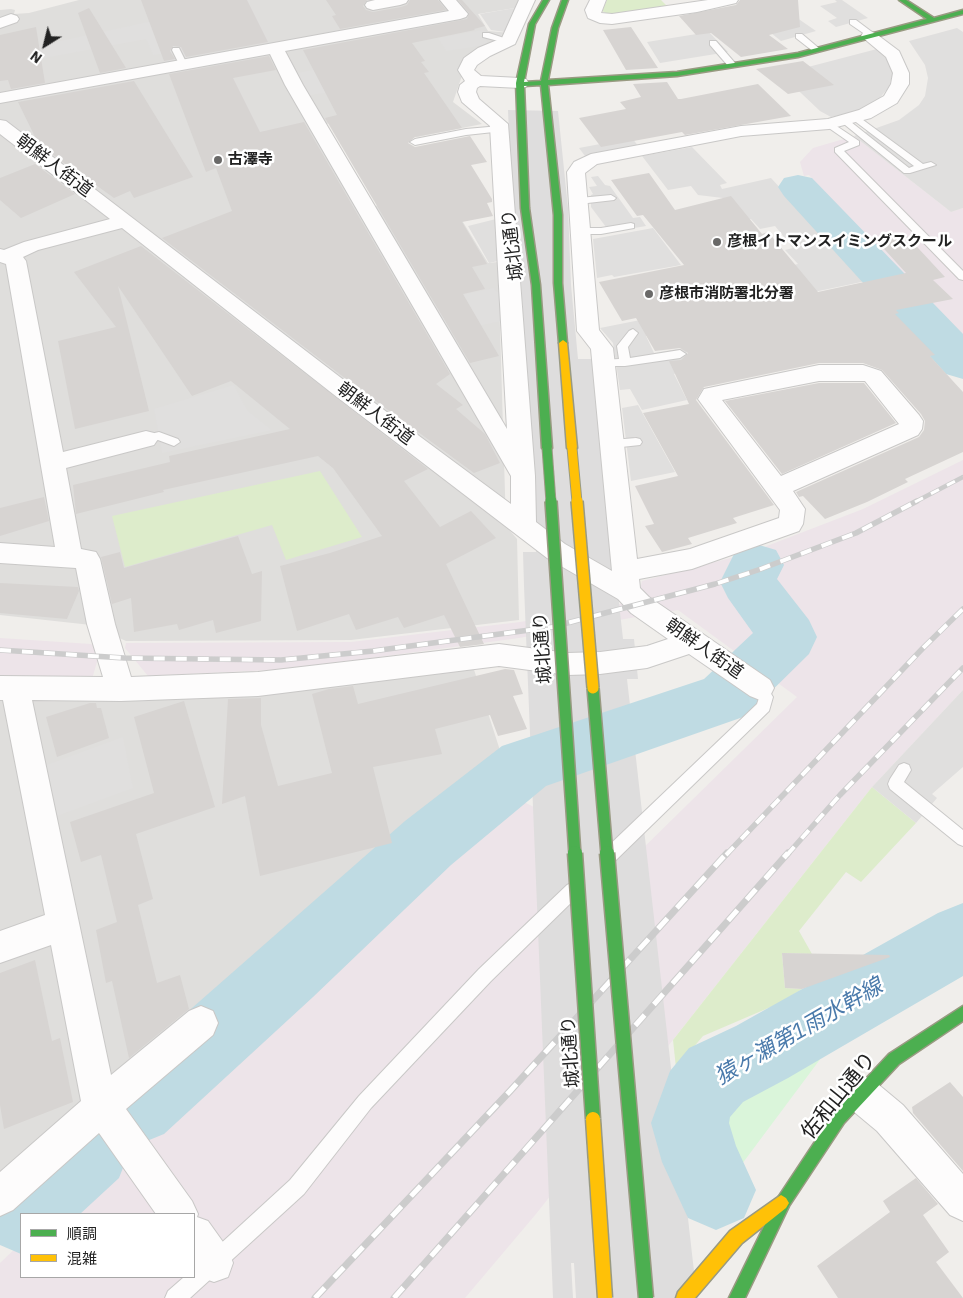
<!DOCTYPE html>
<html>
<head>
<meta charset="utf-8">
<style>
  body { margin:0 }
  #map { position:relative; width:963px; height:1298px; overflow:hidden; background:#f0eeeb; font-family:"IBM Plex Sans","Noto Sans JP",sans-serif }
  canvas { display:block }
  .legend { position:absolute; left:20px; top:1213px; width:175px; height:65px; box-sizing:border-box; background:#fff; border:1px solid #a7a7a7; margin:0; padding:6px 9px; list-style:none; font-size:15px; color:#222 }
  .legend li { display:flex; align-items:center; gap:10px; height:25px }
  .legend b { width:25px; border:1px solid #a7a7a7 }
  .north { position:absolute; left:20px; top:20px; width:50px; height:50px; -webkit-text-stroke:4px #fff; paint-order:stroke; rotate:216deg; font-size:14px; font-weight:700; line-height:20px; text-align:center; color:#222 }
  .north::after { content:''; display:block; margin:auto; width:18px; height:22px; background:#222; clip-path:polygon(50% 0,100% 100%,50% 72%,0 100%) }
</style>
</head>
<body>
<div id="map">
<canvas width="963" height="1298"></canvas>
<ul class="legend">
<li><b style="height:6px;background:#4caf50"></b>順調</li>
<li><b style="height:6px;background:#ffc107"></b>混雑</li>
</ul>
<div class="north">N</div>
</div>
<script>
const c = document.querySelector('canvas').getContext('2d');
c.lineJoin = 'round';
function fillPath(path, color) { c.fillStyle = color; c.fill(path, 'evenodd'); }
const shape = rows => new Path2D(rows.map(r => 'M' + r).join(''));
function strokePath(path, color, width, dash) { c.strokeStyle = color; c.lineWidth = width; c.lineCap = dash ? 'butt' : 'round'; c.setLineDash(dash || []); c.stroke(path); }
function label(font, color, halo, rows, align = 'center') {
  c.font = font + ' "IBM Plex Sans","Noto Sans JP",sans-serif'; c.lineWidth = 5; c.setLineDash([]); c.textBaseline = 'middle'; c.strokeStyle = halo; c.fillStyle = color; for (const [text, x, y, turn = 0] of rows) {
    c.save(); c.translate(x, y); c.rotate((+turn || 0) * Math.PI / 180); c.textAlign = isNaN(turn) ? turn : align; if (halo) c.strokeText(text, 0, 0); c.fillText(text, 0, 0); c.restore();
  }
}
const residential = shape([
  [79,0,519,0,515,8,478,14,488,31,511,33,467,61,453,102,482,124,417,137,340,121,322,125,370,207,444,191,488,263,498,262,506,526,517,539,519,620,351,640,126,641,91,625,0,615,0,10,11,9,15,10,14,14,29,13],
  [468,651,506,769,462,797,0,1211,0,680,152,681,288,673]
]);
const industrial = shape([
  [854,136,951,212,963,208,963,348,809,175,804,176,800,162,813,148],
  [963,460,963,690,872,787,536,1214,465,1298,0,1298,0,1263,21,1243,21,1277,194,1277,194,1214,53,1214,198,1076,508,794,634,857,797,697,678,610,668,612,657,611,636,617,519,638,291,669,148,676,125,648,126,643,351,642,520,622,625,603,640,590,642,581,746,554,863,509],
  [0,638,91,644,96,647,97,662,92,679,0,678]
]);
const grass = shape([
  [607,0,661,0,668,7,610,15,602,11],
  [320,471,362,537,286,560,272,525,125,567,112,516],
  [872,787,916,823,861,882,846,872,799,931,812,954,782,953,785,988,802,989,780,1003,703,1036,676,1068,673,1040]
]);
const park = shape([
  [857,1023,842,1041,830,1046,739,1168,725,1139,724,1103,743,1087]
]);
const parking = shape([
  [835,0,842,0,868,18,836,27,828,21,837,18,820,6,837,2],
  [515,8,505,32,491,30,480,14],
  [790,13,816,31,781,41,756,21],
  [162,19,172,24,191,61,172,64,167,53,153,55,146,39,39,59,33,47],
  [957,28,963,32,963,208,951,212,854,136,899,120,919,105,925,96,928,78,925,65,909,41],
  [483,30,488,33,505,34,495,41,485,38,489,44,486,45,446,51,438,38],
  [709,32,728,52,660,63,647,42],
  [877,49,886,58,893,73,889,87,878,100,860,110,846,114,831,117,820,111,783,76,808,67],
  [318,69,331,92,304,96,293,74],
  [632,138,639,147,585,156,579,148],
  [692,147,727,183,720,185,722,189,771,178,866,281,795,296,781,309,646,336,654,353,684,348,696,368,674,374,687,400,642,410,630,389,620,390,613,343,600,328,741,300,785,267,798,264,785,250,793,248,775,226,760,229,751,219,741,221,723,198,698,195,691,186,668,190,642,156],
  [598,176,605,185,610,186,633,218,640,217,646,226,593,235,593,228,606,227,591,207,591,195,593,194,589,187,597,186,591,177],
  [496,219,498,261,489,263,468,226],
  [653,228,681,265,614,277,612,275,597,278,593,239],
  [494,288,497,292,500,292,501,321,445,333,426,303],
  [234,385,247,410,272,430,162,453,154,409],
  [638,405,675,472,631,481,622,408],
  [963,690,963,767,932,794,937,798,916,823,872,787],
  [123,737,133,788,54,817,44,766]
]);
const pier = shape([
  [508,110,558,111,568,208,571,285,578,359,592,359,623,639,634,639,638,679,627,679,697,1298,576,1298,574,1263,571,1263,573,1298,553,1298,524,586,523,552,536,552,535,514,521,282,512,209]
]);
const river = shape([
  [798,175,812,178,963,334,963,379,946,374,784,196,778,187,784,178,798,175],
  [756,544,776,550,784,565,777,579,809,620,817,637,809,654,746,716,546,786,451,865,313,997,164,1134,137,1145,126,1141,130,1150,119,1178,80,1214,21,1214,21,1254,0,1245,0,1179,63,1122,91,1111,102,1115,99,1107,110,1080,405,821,502,746,704,679,753,633,728,598,720,582,736,550,756,544],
  [963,903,963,976,788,1078,743,1102,730,1117,729,1123,736,1146,756,1190,744,1218,716,1230,688,1218,662,1162,651,1123,670,1071,689,1048,736,1026,938,913,963,903]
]);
const building = shape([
  [141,0,247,0,268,42,186,57,181,47,173,46,170,51,175,59,164,61],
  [326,0,367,0,363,6,366,10,373,12,401,7,407,5,410,0,438,0,446,10,340,29,332,16,336,15],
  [458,0,462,0,485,26,474,29,475,30,412,43,425,61,421,62,429,72,424,73,462,128,415,137,408,143,415,147,470,136,487,162,471,165,492,199,492,202,487,203,493,216,462,222,487,264,472,267,485,289,463,294,499,356,470,363,325,118,337,115,303,50,467,19,469,13],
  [740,0,798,0,800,27,769,35,788,49,741,57,711,33,696,35,679,16,736,5],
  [89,8,126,68,100,73,78,13],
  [36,27,45,83,11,89,8,80,0,81,0,35],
  [631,27,658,68,626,70,603,30],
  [269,56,276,70,233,78,260,132,304,122,450,374,436,384,463,405,456,409,485,434,500,463,474,473,350,382,162,238,232,211,216,168,206,172,169,74],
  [803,61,834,85,788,94,756,69],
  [134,81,193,177,134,198,130,191,114,198,96,185,94,186,38,143,18,102],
  [667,82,678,99,681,99,758,84,791,116,685,135,682,132,601,147,579,118,626,109,620,102,641,97,633,84],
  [35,164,75,194,21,218,0,200,0,178],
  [649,173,675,210,731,196,762,234,768,232,818,292,906,273,876,240,905,234,945,277,933,280,953,299,896,310,899,313,895,314,935,355,930,356,963,392,963,452,905,479,908,482,867,502,825,519,803,496,799,497,796,492,919,437,924,430,925,421,921,414,882,370,863,363,819,363,704,387,696,400,774,505,733,518,737,523,688,538,692,544,662,552,645,526,654,524,635,486,678,476,643,413,689,404,669,361,681,360,688,353,680,348,655,351,636,318,622,321,599,282,684,265,643,215,637,216,611,180],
  [141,246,428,469,404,481,440,527,471,511,496,538,446,564,484,644,460,647,444,615,404,628,398,617,356,630,349,614,297,631,280,566,330,553,382,536,333,468,318,456,163,490,164,492,76,514,73,485,170,462,169,456,290,429,231,381,192,396,118,286,149,411,75,429,58,341,116,327,74,272],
  [819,383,864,383,896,423,782,474,725,401],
  [44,497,49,521,0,536,0,508],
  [238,536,252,574,262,571,261,621,216,633,213,620,179,630,177,624,134,632,131,598,112,604,101,557,120,552,124,568],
  [0,583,78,587,79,591,67,619,0,613],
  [505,669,514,670,523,694,513,696,527,729,498,736,490,715,435,729,442,754,373,767,392,843,260,876,245,796,222,804,228,699,261,698,261,725,278,786,332,773,312,694,329,689,353,686,358,704],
  [184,701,215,807,136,834,153,899,138,905,157,983,180,975,189,1009,129,1058,112,981,106,983,96,930,117,922,101,855,81,862,70,822,154,793,134,717],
  [90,703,96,703,97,708,101,708,109,738,57,757,46,717],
  [782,953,889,955,890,957,802,989,785,988],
  [35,960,52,1041,60,1038,73,1102,4,1129,0,1105,0,973],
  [950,1082,963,1097,963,1171,913,1113,912,1107],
  [916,1178,938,1204,923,1215,949,1252,936,1262,963,1298,838,1298,817,1266,890,1212,883,1201]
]);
const lane = shape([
  [850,20,856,20,876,35,869,37,850,24,850,20],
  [483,33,489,33,513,41,506,43,483,37,483,33],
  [796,34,802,34,821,50,814,52,796,38,796,34],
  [710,41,716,41,735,63,735,67,729,67,710,45,710,41],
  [173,48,179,48,187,64,186,66,180,66,172,50,173,48],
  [855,114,923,164,931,162,936,165,910,173,904,173,839,120,843,117,846,118,909,168,914,166,852,119,851,117,855,114],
  [829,121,859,141,859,145,844,151,963,271,963,280,959,279,835,152,835,148,849,142,826,126,826,122,829,121],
  [500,126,503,127,503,131,466,135,415,145,410,142,415,139,466,129,500,126],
  [611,195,616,198,614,200,579,204,574,201,579,198,611,195],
  [631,223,634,224,634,228,601,234,581,234,576,231,581,228,601,228,631,223],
  [633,329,638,333,628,347,630,358,680,350,686,354,680,358,625,366,600,366,598,363,600,360,619,359,617,346,629,331,633,329],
  [159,432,178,439,180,442,174,446,158,440,146,443,140,439,142,436,159,432],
  [636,438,640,439,642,442,640,445,612,448,606,444,612,440,636,438],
  [760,682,765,684,773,697,769,711,615,861,609,863,603,861,601,856,603,851,757,704,759,698,753,688,755,684,760,682],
  [904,763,909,765,911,770,904,782,963,830,963,846,958,844,890,789,888,784,890,779,899,765,904,763],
  [573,882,579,885,581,890,579,895,491,981,371,1108,304,1194,190,1298,165,1298,168,1291,184,1277,194,1277,194,1268,290,1180,359,1096,479,969,567,885,573,882]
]);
const street = shape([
  [375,0,408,0,406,3,400,5,373,10,367,8,365,5,367,2,375,0],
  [440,0,456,0,468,14,466,17,460,19,285,51,303,85,507,429,490,126,462,102,458,92,460,85,465,81,458,70,464,58,478,48,502,38,519,0,535,0,515,44,490,56,477,65,474,70,481,76,520,78,526,79,529,83,526,87,520,88,480,86,477,88,476,92,479,99,508,124,535,476,536,522,565,544,612,571,591,349,577,331,567,172,574,162,591,154,741,126,828,119,859,110,884,96,891,84,893,73,886,57,861,36,863,33,869,31,875,33,899,51,909,73,909,84,897,103,871,118,829,129,741,136,597,164,585,173,599,330,613,348,637,559,690,549,779,518,780,510,698,399,704,389,819,365,863,365,881,371,919,415,923,421,922,429,918,435,793,491,805,509,803,524,799,531,692,569,639,579,640,588,649,597,770,680,774,688,770,696,760,700,750,696,689,654,647,668,600,674,568,675,499,666,258,696,121,701,32,700,111,1075,189,1011,201,1006,213,1011,218,1023,213,1035,126,1109,192,1201,198,1214,197,1217,208,1221,228,1249,233,1263,228,1277,214,1282,200,1277,194,1267,194,1214,156,1214,99,1133,13,1210,0,1216,0,1172,81,1101,51,945,0,963,0,931,45,915,3,700,0,700,0,676,103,677,87,624,76,568,0,563,0,543,55,547,6,264,0,262,0,249,4,250,24,242,110,219,0,134,0,120,6,121,349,384,511,504,511,476,285,85,270,54,0,103,0,93,449,11,440,0],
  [122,228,333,394,547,558,618,599,631,613,668,639,647,646,600,652,568,653,499,644,258,672,131,677,115,624,100,559,96,552,81,549,66,468,154,445,158,439,154,433,146,431,63,452,26,261,23,257,38,250,122,228],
  [819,381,865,381,899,424,781,476,722,400,819,381],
  [590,0,606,0,601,13,612,14,708,0,738,0,736,3,697,12,612,24,600,23,588,18,585,10,590,0],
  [11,14,17,16,19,19,17,22,0,28,0,18,11,14],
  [860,1075,873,1080,903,1105,963,1174,963,1221,950,1215,877,1131,847,1106,842,1093,847,1080,860,1075]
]);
const fast = shape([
  [543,0,549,0,535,24,524,82,541,81,552,28,562,0,568,0,558,28,548,80,677,72,798,53,927,19,899,0,906,0,934,18,963,10,963,14,798,57,677,76,548,85,562,215,562,283,567,343,563,346,559,343,554,283,554,215,541,85,524,86,529,208,540,285,552,448,547,451,542,448,532,285,521,208,516,83,529,24,543,0],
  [963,1006,963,1021,899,1064,844,1123,789,1206,745,1298,729,1298,779,1196,834,1113,889,1054,963,1006]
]);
const slow = shape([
  [563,340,567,343,577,448,572,451,567,448,559,343,563,340],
  [781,1195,786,1198,789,1203,786,1208,742,1243,695,1298,676,1298,678,1292,730,1231,781,1195]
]);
const railFar2 = shape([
  [915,502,963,477]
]);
const railFar1 = shape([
  [0,650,124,658,281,660,373,651,552,627,715,584,758,570,856,533,917,501],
  [726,855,923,648,963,609],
  [787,855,840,795,963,668]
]);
const rail = shape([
  [315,1298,511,1090,727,853],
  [394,1298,788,853]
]);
const fastBridgeFar2 = shape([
  [547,448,551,502]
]);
const fastBridgeFar1 = shape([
  [551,501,575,855],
  [593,688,607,855]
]);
const fastBridge = shape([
  [575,853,593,1119],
  [607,853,646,1298]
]);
const slowBridgeFar2 = shape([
  [572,448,577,502]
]);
const slowBridgeFar1 = shape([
  [577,501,593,688]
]);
const slowBridge = shape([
  [593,1119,605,1298]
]);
const markers = [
  [218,160,5,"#6a6968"],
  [717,242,5,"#6a6968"],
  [649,294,5,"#6a6968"]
];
const farPoinames = [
  ["古澤寺",228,160],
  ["彦根イトマンスイミングスクール",727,242],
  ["彦根市消防署北分署",659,294]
];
const streetNames = [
  ["朝鮮人街道",54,166,37],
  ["城北通り",513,245,-97],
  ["朝鮮人街道",375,414,37],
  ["城北通り",543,648,-94],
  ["朝鮮人街道",704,649,35],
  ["城北通り",571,1052,-94]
];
const nearStreetnames = [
  ["佐和山通り",839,1096,-51]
];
const nearWaternames = [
  ["猿ヶ瀬第1雨水幹線",799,1032,-30]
];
fillPath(residential, '#dfdedc');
fillPath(industrial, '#ede4e9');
fillPath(grass, '#ddeccb');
fillPath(park, '#daf5da');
fillPath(parking, '#e0dfde');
fillPath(pier, '#dedddd');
fillPath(river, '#bfdbe3');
fillPath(building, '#d7d4d2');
strokePath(lane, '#c9c8c7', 2);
strokePath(street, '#c9c8c7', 2);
strokePath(fast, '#999a82', 3);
strokePath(slow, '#999a82', 3);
fillPath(lane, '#fdfcfc');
fillPath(street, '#fdfcfc');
fillPath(fast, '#4caf50');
fillPath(slow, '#ffc107');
strokePath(railFar2, '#ccc', 4.5);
strokePath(railFar1, '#ccc', 5.5);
strokePath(rail, '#ccc', 7);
strokePath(railFar2, '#fff', 3, [9]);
strokePath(railFar1, '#fff', 4, [11]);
strokePath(rail, '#fff', 5, [14]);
strokePath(fastBridgeFar2, '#999a82', 11, []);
strokePath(fastBridgeFar1, '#999a82', 14, []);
strokePath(fastBridge, '#999a82', 17, []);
strokePath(slowBridgeFar2, '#999a82', 11, []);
strokePath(slowBridgeFar1, '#999a82', 14, []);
strokePath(slowBridge, '#999a82', 17, []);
strokePath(fastBridgeFar2, '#4caf50', 9);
strokePath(fastBridgeFar1, '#4caf50', 11);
strokePath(fastBridge, '#4caf50', 14);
strokePath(slowBridgeFar2, '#ffc107', 9);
strokePath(slowBridgeFar1, '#ffc107', 11);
strokePath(slowBridge, '#ffc107', 14);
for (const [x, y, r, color] of markers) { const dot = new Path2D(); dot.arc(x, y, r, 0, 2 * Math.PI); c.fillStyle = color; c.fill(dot); strokePath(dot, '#fff', 2); }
label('bold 15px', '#222', '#fff', farPoinames, 'left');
label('18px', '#222', '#fff', streetNames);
label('21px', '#222', '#fff', nearStreetnames);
label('italic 22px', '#4a7aab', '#fff', nearWaternames);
</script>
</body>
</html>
